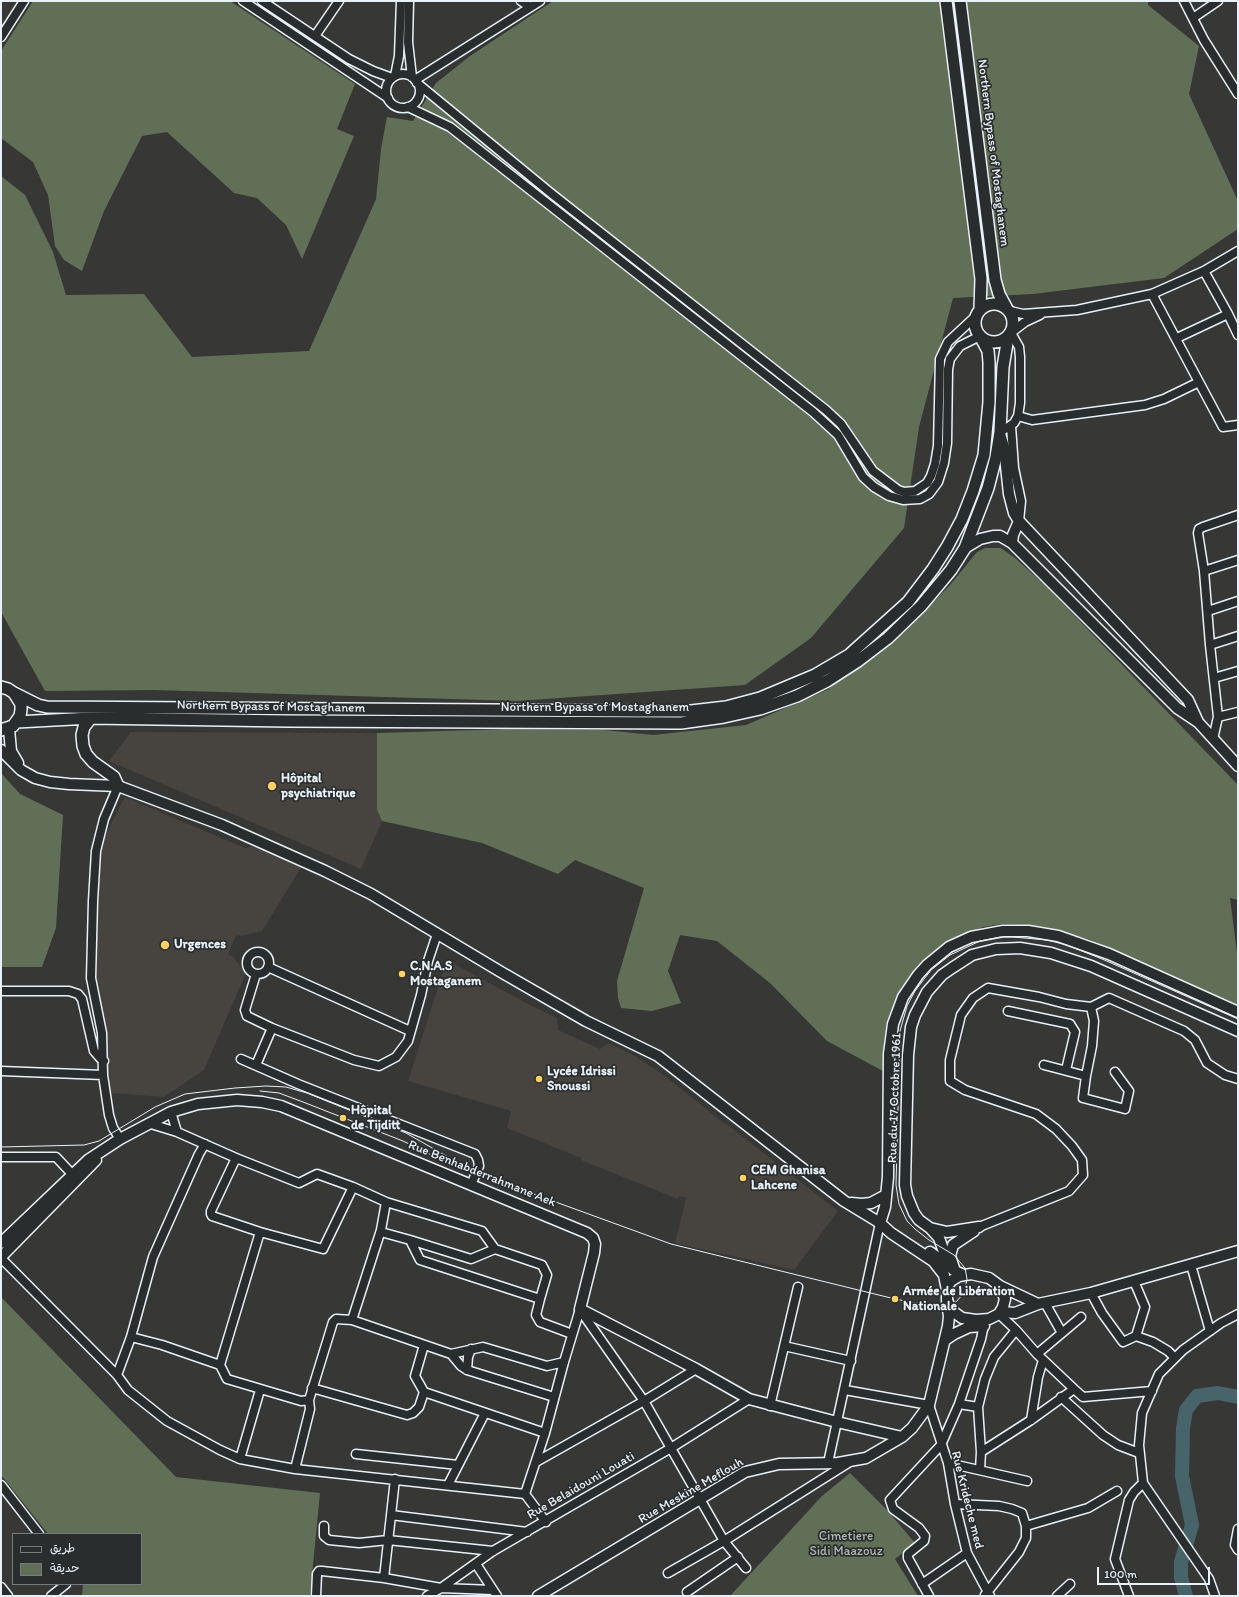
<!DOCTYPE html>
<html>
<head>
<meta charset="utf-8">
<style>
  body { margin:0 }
  #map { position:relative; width:1239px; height:1597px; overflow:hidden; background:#373736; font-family:Itim,"Playpen Sans Arabic",sans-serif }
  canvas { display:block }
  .frame { position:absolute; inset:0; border:2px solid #e8f1f8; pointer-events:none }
  .legend { position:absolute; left:12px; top:1533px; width:130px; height:52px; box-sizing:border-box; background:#2a2d2e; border:1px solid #767b7f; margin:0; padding:5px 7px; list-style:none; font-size:12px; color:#e8f1f8 }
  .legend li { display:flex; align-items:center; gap:8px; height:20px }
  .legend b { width:20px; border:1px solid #767b7f }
  .scale { position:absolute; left:1097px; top:1567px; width:113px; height:18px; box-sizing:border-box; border:2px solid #e8f1f8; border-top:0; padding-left:5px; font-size:12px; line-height:14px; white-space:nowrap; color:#e8f1f8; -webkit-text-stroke:3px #2a2d2e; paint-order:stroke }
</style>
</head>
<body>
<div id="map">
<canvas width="1239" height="1597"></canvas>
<div class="frame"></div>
<ul class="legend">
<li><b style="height:5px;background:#2a2d2e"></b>طريق</li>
<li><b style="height:11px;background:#616f57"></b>حديقة</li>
</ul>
<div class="scale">100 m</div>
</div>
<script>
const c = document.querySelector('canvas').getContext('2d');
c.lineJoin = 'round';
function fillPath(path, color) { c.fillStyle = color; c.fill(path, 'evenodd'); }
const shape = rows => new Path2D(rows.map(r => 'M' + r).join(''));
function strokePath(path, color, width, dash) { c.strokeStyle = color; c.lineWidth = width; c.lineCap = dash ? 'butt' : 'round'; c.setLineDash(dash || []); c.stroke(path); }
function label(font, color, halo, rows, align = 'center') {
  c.font = font + ' Itim,sans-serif'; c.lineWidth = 3.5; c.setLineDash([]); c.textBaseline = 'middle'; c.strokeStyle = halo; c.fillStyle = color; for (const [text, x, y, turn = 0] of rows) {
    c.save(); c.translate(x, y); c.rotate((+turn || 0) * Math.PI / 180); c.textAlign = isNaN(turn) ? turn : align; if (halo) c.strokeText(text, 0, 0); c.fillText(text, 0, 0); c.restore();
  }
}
const built = shape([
  [131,732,377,733,377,810,382,821,361,869,109,761],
  [125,797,245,848,255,846,302,866,262,931,241,936,236,935,228,954,233,957,246,973,204,1070,164,1097,110,1093,108,1083,96,978,100,845],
  [447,960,526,1003,557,1018,558,1030,600,1049,608,1043,635,1056,665,1076,725,1124,729,1126,838,1211,794,1270,675,1243,686,1198,679,1196,678,1199,581,1160,581,1158,507,1128,511,1111,408,1081]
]);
const green = shape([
  [33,1,230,1,355,84,337,129,354,136,302,259,286,225,257,198,234,193,167,132,142,136,104,211,82,271,64,260,55,246,48,195,33,162,1,138,1,51],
  [553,1,1148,1,1148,5,1199,46,1189,94,1238,201,1238,229,1164,278,1033,294,953,298,919,427,904,528,811,638,745,685,517,701,154,690,45,691,1,612,1,176,25,195,53,252,66,295,144,294,192,357,309,351,376,199,381,149,387,117,413,121,436,83,470,56],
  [985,548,1001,548,1015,558,1045,585,1238,785,1238,900,1230,898,1238,961,1238,1005,1186,983,1115,950,1088,939,1056,930,1028,925,1002,924,983,927,946,943,918,965,908,978,898,994,887,1023,883,1071,827,1041,770,983,717,941,680,935,668,971,681,1003,652,1011,621,1008,618,998,617,981,644,888,575,860,558,874,482,843,382,821,377,810,377,733,508,729,604,730,653,735,746,725,827,690,903,633,950,585,977,552],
  [1,773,20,794,63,815,56,928,42,967,1,967],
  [1,1297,176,1477,320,1493,310,1596,82,1596,83,1584,141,1584,141,1534,48,1534,1,1475],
  [850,1473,887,1510,915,1543,895,1559,918,1596,730,1596,822,1496]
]);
const river = shape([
  [1186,1596,1181,1577,1181,1562,1192,1525,1182,1476,1183,1428,1186,1410,1197,1396,1218,1393,1238,1397]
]);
const minor = shape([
  [243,1,388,98],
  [262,1,349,59,373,71,392,78],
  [409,1,408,42,412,77],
  [521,1,530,7],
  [1184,1,1204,40,1238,94],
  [1193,18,1218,1],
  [315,36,339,1],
  [1,37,24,1],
  '386 91a17 17 0 1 1 34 0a17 17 0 1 1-34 0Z',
  [395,76,399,56,401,1],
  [415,80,540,1],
  [417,83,552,194,826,410,841,424,873,471,898,490,904,492,915,491,927,483,931,476,935,464,938,446,940,359,948,342,976,316],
  [408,107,450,127,813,412,838,435,863,477,874,487,889,496,903,500,920,499,929,494,938,482,944,463,947,443,948,369,950,359,960,346,980,336],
  [1204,271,1228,314,1238,335],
  [1152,294,1223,427,1238,425],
  [1010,311,1023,314,1077,310,1152,294,1204,271,1238,251],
  [1012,332,1025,322,1040,315],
  [1177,338,1228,314],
  [1018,416,1032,420,1145,405,1164,399,1199,382],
  [1011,426,1014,468,1021,501,1019,521],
  [1000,431,1007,428,1014,423,1018,416,1020,403,1020,357,1019,347,1011,333],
  [1204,571,1238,560],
  [1208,611,1238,601],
  [1210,645,1238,636],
  [1214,678,1238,671],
  [1218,717,1238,712],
  [1213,739,1218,717,1210,645,1204,571,1198,533,1199,529,1203,527,1238,515],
  [118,786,104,819,96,851,93,901,91,978,102,1033,103,1075,109,1115,113,1128,120,1139],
  '247 963a11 11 0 1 1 22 0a11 11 0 1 1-22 0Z',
  [268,967,410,1031],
  [256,974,245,1010,247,1016,272,1028,354,1060,379,1066,396,1057,408,1041,421,995,428,961,437,934],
  [1,991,69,991,78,994,82,999,94,1051,100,1058,104,1061],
  [1091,1007,1094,1021,1092,1046,1086,1076,1083,1098,1125,1109,1129,1091,1115,1072],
  [1008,1011,1070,1024,1075,1032,1066,1070],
  [241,1059,298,1084,475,1154,478,1160,479,1166,471,1185],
  [256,1065,272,1028],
  [1044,1065,1086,1076],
  [1,1071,103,1075],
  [171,1112,177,1132],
  [151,1124,177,1132,236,1158,299,1183,317,1174,353,1187,323,1249,260,1232,220,1365,227,1379,301,1401,309,1400],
  [1,1157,56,1157,72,1174],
  [236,1158,211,1211,211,1214,212,1216,260,1232],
  [386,1202,482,1231,495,1249],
  [979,1227,1069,1191,1083,1175,1082,1160,1072,1146,1056,1129,1036,1114,965,1090,950,1081,950,1060,961,1015,973,998,988,988,1039,997,1066,1004,1091,1007,1109,998,1184,1031,1195,1040,1207,1063,1225,1075,1238,1079],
  [381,1232,410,1240,420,1260,540,1299,536,1315,540,1322,572,1334],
  [410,1240,471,1259,495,1249,542,1265,547,1275,540,1299],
  [1,1258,117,1375,128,1390,167,1421,220,1450,240,1459,295,1469,525,1494],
  [1191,1265,1210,1331],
  [1091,1293,1102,1313,1123,1342,1136,1336,1145,1307,1134,1281],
  [1045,1303,1062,1333],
  [580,1310,644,1401,724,1541,746,1568],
  [352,1320,381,1230,386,1202,353,1187],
  [1136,1336,1153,1342,1168,1351,1175,1358],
  [131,1337,162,1345,220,1365],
  [424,1345,415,1376,424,1392],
  [784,1346,851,1361],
  [451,1354,483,1347,547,1366,564,1362],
  [1037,1354,1081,1317],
  [467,1370,468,1357,471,1349],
  [117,1375,131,1337,153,1257,199,1154,205,1144],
  [312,1388,407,1415,413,1413,419,1407,424,1392,545,1433],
  [1074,1389,1083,1397,1152,1391],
  [845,1390,929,1405,948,1463,955,1504,967,1553,990,1596],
  [1061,1397,1103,1435,1118,1445,1139,1453],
  [959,1404,978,1407],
  [770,1406,798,1287],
  [1031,1420,1038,1377,1043,1360],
  [981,1452,1031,1420,1074,1389,1037,1354,1016,1330,999,1314],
  [356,1454,458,1465],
  [240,1459,260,1390],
  [536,1462,644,1401,696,1369],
  [828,1463,880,1223],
  [948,1463,1027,1481],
  [295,1469,310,1409,309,1400,333,1322,336,1319,352,1320,451,1354,461,1366,467,1370,554,1397],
  [980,1470,981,1452,978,1407,985,1379,994,1357,1016,1330],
  [1,1485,39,1534],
  [448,1485,485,1413],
  [955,1504,999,1506,1012,1509,1022,1513,1026,1526],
  [391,1515,527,1532],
  [546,1522,525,1494,545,1433,564,1362,580,1309],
  [324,1526,324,1536,329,1540,359,1543,388,1540,493,1551],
  [1238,1529,1235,1545,1238,1550],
  [476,1564,497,1596],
  [668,1573,724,1541,848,1463],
  [384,1578,395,1479],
  [922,1584,967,1553],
  [1,1587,8,1596],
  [687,1592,738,1557],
  [985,1595,1019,1552,1026,1538,1026,1526,1088,1508,1117,1491],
  [51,1596,66,1584],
  [316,1596,317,1574,319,1571,322,1571,384,1578,441,1588,493,1590],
  [427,1596,441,1588,493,1551,671,1448,749,1399],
  [929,1596,908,1558,908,1554,924,1541,925,1536,919,1528,893,1509,890,1500,941,1445,959,1404,981,1339,985,1320],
  [1057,1596,1070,1584],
  [1129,1596,1115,1559,1129,1500,1134,1492,1143,1483],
  [1215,1596,1209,1579,1143,1483,1139,1445,1142,1413,1159,1374,1183,1350,1221,1323,1238,1314]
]);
const major = shape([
  [1000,434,1004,447,1009,494,1014,513,1019,521,1188,700,1198,722],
  [1012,543,1013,535,1019,521],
  [965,548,980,539,993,536,1000,536,1012,543,1177,708,1198,722,1238,766],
  [9,729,11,751,18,763],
  [1,750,21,770,35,778,50,782,69,784,118,786,222,825,325,871,371,894,501,972,586,1021,658,1056,844,1201,880,1223,891,1233,933,1261,944,1275,947,1290],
  [851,1203,862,1204,871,1203,886,1195],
  [880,1223,885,1207,888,1177,889,1054,893,1024,903,997,918,975,927,965,949,947,971,937,1003,931,1028,931,1058,936,1109,954,1238,1012],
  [979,1227,947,1232,930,1228,919,1220,914,1213,907,1196,905,1185,908,1055,911,1027,915,1015,927,992,942,975,952,968,972,955,996,949,1020,948,1051,953,1091,966,1238,1031],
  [930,1228,939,1238,948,1263],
  [1,1243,88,1160,120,1139,171,1112,198,1104,237,1100,262,1102,281,1106,587,1233,593,1238,595,1244,594,1253,580,1309,696,1369,749,1399,837,1422,902,1437],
  [930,1252,955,1271,964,1275],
  [1,1257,96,1160],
  [954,1268,950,1256,953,1245,974,1231],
  [971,1274,989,1278,1000,1286,1005,1299,1003,1307,999,1314,989,1319,976,1320,962,1318,951,1310,947,1300,947,1290,948,1285,951,1281,959,1276,971,1274],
  [1000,1286,1038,1304],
  [1001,1312,1015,1313,1038,1304,1091,1293,1238,1251],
  [945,1340,954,1334,969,1327,984,1326],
  [538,1596,745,1472,779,1464,838,1463,866,1458,902,1437,912,1428,929,1405,948,1326,949,1316,947,1303]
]);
const highway = shape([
  [946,1,981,279,980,309],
  [960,1,995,280,999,294,1006,307],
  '975 323a19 19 0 1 1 38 0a19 19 0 1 1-38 0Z',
  [1,687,8,689,14,693,21,704,21,710,20,716,13,726,1,730],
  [14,693,38,705,47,707,638,711,691,711,726,707,760,698,815,675,849,655,908,602,933,569,947,547,962,519,973,491,984,455,989,402,989,362,988,351,980,336],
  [91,718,84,727,82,735,83,746,86,754,93,762,114,777,118,786],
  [17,722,91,718,289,721,681,723,724,717,760,709,797,696,827,681,858,661,888,638,921,606,951,570,965,548,988,488,996,457,1000,432,1003,367,1008,337]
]);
const tram = shape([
  [260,1091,279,1093,303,1102,403,1141,460,1169],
  [1,1147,84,1145,99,1141,155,1107,185,1094,235,1088,266,1086,286,1087,307,1093,406,1133,476,1173,671,1244,895,1299,942,1308,954,1304,964,1293,967,1279,965,1268,954,1255,929,1240,915,1229,907,1221,899,1204,896,1185,900,1031,907,1006,915,991,931,970,950,955,980,941,1000,937,1013,937,1047,940,1067,945,1102,959,1238,1019]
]);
const markers = [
  [272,786,5,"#ffd166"],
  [165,945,5,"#ffd166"],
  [402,974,4,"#ffd166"],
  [539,1079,4,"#ffd166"],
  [343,1118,4,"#ffd166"],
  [743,1178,4,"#ffd166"],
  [895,1299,4,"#ffd166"]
];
const streetNames = [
  ["Northern Bypass of Mostaghanem",993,153,83],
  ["Northern Bypass of Mostaghanem",271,707,1],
  ["Northern Bypass of Mostaghanem",595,708],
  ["Rue du 17 Octobre 1961",895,1098,-88],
  ["Rue Benhabderrahmane Aek",482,1174,22],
  ["Rue Belaidouni Louati",581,1486,-30],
  ["Rue Meskine Meflouh",691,1491,-30],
  ["Rue Krideche med",967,1500,76]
];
const poiNames = [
  ["Hôpital",281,779],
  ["psychiatrique",281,794],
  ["Urgences",174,945],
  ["C.N.A.S",410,967],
  ["Mostaganem",410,982],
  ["Lycée Idrissi",547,1072],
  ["Snoussi",547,1087],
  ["Hôpital",351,1111],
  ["de Tijditt",351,1126],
  ["CEM Ghanisa",751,1171],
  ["Lahcene",751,1186],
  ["Armée de Libération",903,1292],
  ["Nationale",903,1307]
];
const parkNames = [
  ["Cimetiere",846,1537],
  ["Sidi Maazouz",846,1552]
];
fillPath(built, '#47433f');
fillPath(green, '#616f57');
strokePath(river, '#47646b', 14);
strokePath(minor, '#e8f1f8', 11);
strokePath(major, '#e8f1f8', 13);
strokePath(highway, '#e8f1f8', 14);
strokePath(minor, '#2a2d2e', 8);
strokePath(major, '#2a2d2e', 10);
strokePath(highway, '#2a2d2e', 11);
strokePath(tram, '#e8f1f8', 1);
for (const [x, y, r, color] of markers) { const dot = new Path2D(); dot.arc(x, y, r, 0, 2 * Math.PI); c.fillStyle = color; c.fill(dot); strokePath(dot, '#2a2d2e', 1.5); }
label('13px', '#e8f1f8', '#2a2d2e', streetNames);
label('bold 13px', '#e8f1f8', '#2a2d2e', poiNames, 'left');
label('13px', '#abb6b0', '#2a2d2e', parkNames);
</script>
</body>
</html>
